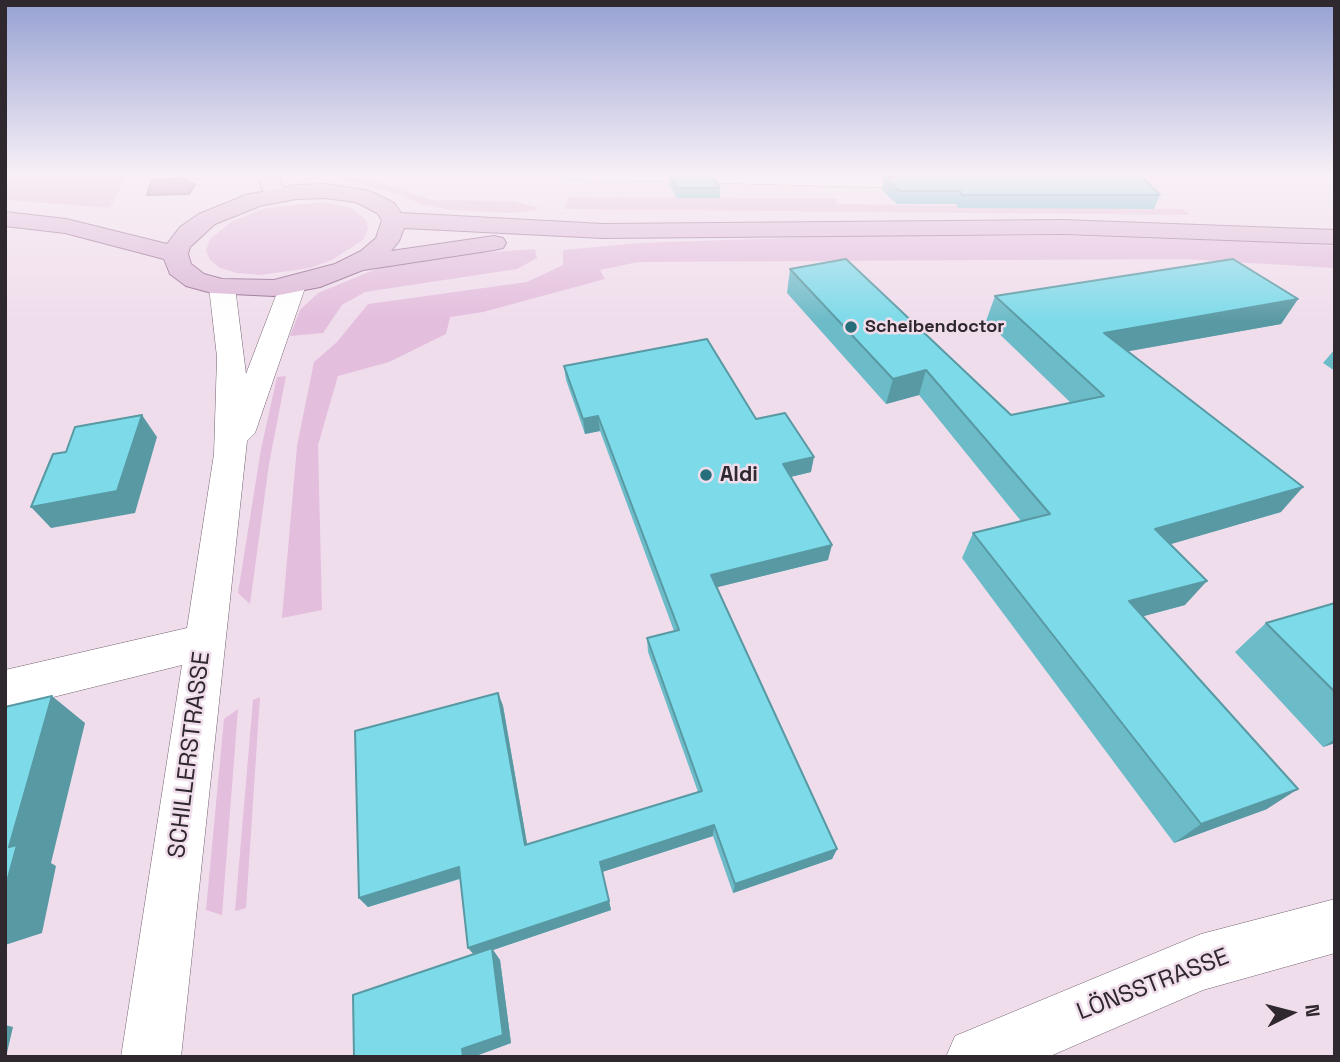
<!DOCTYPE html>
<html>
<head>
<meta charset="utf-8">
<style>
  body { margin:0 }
  #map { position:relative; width:1340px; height:1062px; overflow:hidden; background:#f0ddec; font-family:"Space Grotesk",sans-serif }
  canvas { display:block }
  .frame { position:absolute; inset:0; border:7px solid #2f282e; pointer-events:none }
  .north { position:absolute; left:1256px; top:978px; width:70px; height:70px; -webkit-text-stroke:5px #f0ddec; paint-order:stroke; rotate:84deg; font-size:19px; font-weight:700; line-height:28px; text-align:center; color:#2f282e }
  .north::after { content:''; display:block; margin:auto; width:24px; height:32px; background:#2f282e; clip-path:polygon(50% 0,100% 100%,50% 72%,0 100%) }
</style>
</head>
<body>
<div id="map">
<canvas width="1340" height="1062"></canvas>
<div class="frame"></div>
<div class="north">N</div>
</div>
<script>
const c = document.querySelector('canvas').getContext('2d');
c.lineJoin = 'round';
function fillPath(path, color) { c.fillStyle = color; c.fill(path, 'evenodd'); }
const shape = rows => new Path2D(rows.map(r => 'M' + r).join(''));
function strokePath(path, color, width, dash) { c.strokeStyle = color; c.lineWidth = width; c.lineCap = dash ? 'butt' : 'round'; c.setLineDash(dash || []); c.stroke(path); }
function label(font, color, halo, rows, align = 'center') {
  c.font = font + ' "Space Grotesk",sans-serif'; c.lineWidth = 5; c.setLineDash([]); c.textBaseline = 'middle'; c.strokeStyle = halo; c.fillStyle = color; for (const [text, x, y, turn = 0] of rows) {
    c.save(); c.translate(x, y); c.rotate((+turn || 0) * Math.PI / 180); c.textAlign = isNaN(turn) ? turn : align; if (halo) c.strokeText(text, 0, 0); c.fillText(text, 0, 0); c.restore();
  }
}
const green = shape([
  [5,173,128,173,110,208,5,200],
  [361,177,432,200,512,201,537,207,536,210,509,213,450,210,423,205,392,192,336,179],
  [568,197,835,198,837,204,1182,209,1190,215,564,209],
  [322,202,352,208,367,221,368,229,363,240,332,260,310,268,260,275,237,273,220,268,210,260,206,250,210,239,231,222,265,208],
  [846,236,1079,236,1290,243,1335,246,1335,268,1184,259,638,262,600,270,605,279,483,312,450,317,446,334,389,362,338,376,318,445,322,610,282,618,297,446,314,362,337,342,368,304,527,282,563,265,563,250,639,243],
  [535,249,537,258,517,269,365,292,342,305,323,333,290,336,300,310,318,293,381,267,465,254],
  [286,376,269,464,250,604,238,593,261,449,277,377],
  [260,697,246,908,235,911,253,700],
  [238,709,222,915,206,910,224,719]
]);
const water = shape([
  [182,178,195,185,189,194,147,195,151,181,182,178]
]);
const minor = shape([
  [553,173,908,176,939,173,941,176,938,180,908,188,563,179,553,173],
  [293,277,302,280,306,285,255,433,247,441,181,1057,121,1057,182,665,5,709,5,670,187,628,214,454,217,357,209,287,213,282,222,279,231,282,235,287,246,374,280,285,284,280,293,277],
  [1335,899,1335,953,1203,990,1048,1057,946,1057,955,1036,1201,934,1335,899]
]);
const secondary = shape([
  [256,173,278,173,286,195,283,200,267,200,256,173]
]);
const primary = shape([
  [325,184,370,191,394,203,401,213,603,224,1063,220,1335,230,1335,244,1063,234,603,238,404,228,399,241,391,251,494,236,503,238,506,243,503,248,494,250,363,270,320,287,274,296,212,293,186,286,170,274,164,259,65,233,5,226,5,212,66,219,167,244,180,227,199,214,246,195,296,185,325,184],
  [325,198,356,202,377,213,382,220,376,238,361,251,335,264,274,280,222,279,204,274,191,264,188,254,190,247,215,224,260,206,296,199,325,198]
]);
const wall = shape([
  [669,175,720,188,720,198,677,198,669,184],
  [884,177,1160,195,1154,209,958,208,956,204,897,204,882,190],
  [790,269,1011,415,1071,403,986,321,995,296,1298,299,1281,324,1127,351,1281,512,1170,544,1185,605,1143,616,1267,809,1174,843,962,558,973,533,1021,521,919,395,886,404,787,293],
  [1335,349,1335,371,1323,363],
  [564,366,756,419,811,472,791,477,828,560,717,587,837,849,832,859,733,893,713,836,602,872,611,910,493,950,500,960,511,1043,473,1057,354,1057,474,955,460,879,368,907,359,898,498,693,503,706,527,844,698,792,648,652,647,638,674,631,600,431,585,434,566,380],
  [1335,603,1335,743,1323,747,1235,652,1266,623]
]);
const shadedWall = shape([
  [1298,299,1281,324,1091,358,1104,333],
  [926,370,919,395,886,404,893,379],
  [142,415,157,437,135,513,51,528,31,507],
  [598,416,600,431,585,434,583,419],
  [814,457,811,472,781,479,783,464],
  [1303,487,1281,512,1137,554,1155,529],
  [832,545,828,560,710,589,711,575],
  [1207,581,1185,605,1111,625,1129,601],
  [498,693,503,706,529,855,525,845],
  [52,696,85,723,51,863,56,866,42,933,5,945,5,889,9,847],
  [1335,739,1335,743,1323,747],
  [1298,789,1267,809,1174,843,1201,824],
  [714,825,713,836,602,872,600,862],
  [837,849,832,859,733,893,735,884],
  [459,867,465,877,368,907,359,898],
  [609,901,611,910,493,950,500,960,511,1043,473,1057,463,1057,462,1049,475,956,468,948],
  [5,1025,13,1027,6,1057,5,1057]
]);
const building = shape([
  [929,173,1138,173,1160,195,962,195,960,191,900,191,884,177,912,177,929,173],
  [669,175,712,176,720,188,677,188,669,175],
  [846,259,1011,415,1104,396,995,296,1233,259,1298,299,1104,333,1303,487,1155,529,1207,581,1129,601,1298,789,1201,824,973,533,1050,514,926,370,893,379,790,269,846,259],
  [707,339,756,419,785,413,814,457,783,464,832,545,711,575,837,849,735,884,714,825,600,862,609,901,468,948,459,867,359,898,355,731,498,693,525,845,702,791,647,638,679,630,598,416,583,419,564,366,707,339],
  [142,415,117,491,31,507,53,454,66,452,75,427,142,415],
  [1335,603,1335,692,1266,623,1335,603],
  [52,696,9,847,17,845,5,889,5,707,52,696],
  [492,948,503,1035,462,1049,463,1057,354,1057,353,995,492,948]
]);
const markers = [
  [851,327,7,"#266f7a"],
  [706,475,7,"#266f7a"]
];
const farPoinames = [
  ["Scheibendoctor",865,327]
];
const poiNames = [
  ["Aldi",720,475]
];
const nearStreetnames = [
  ["SCHILLERSTRASSE",190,755,-83],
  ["LÖNSSTRASSE",1153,985,-21]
];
fillPath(green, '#e3bedd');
fillPath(water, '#bb85b3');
strokePath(water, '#91698b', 2);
strokePath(minor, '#736371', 1);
strokePath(secondary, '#736371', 2);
strokePath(primary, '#91698c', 2);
fillPath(minor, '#fff');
fillPath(secondary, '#eedcec');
fillPath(primary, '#ddbad8');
fillPath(wall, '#6cbbc8');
fillPath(shadedWall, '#5899a3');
fillPath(building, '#7ddae9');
strokePath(building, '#5899a3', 2);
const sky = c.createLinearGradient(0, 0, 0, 322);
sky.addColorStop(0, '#96a1d3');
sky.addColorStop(0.54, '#f8f0f6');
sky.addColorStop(1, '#f8f0f600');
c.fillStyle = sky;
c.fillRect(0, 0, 1340, 322);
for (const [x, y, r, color] of markers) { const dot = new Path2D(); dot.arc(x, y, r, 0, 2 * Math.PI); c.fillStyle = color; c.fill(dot); strokePath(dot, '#f0ddec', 2.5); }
label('bold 18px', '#2f282e', '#f0ddec', farPoinames, 'left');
label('bold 21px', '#2f282e', '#f0ddec', poiNames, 'left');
label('24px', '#2f282e', '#f0ddec', nearStreetnames);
</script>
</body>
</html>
